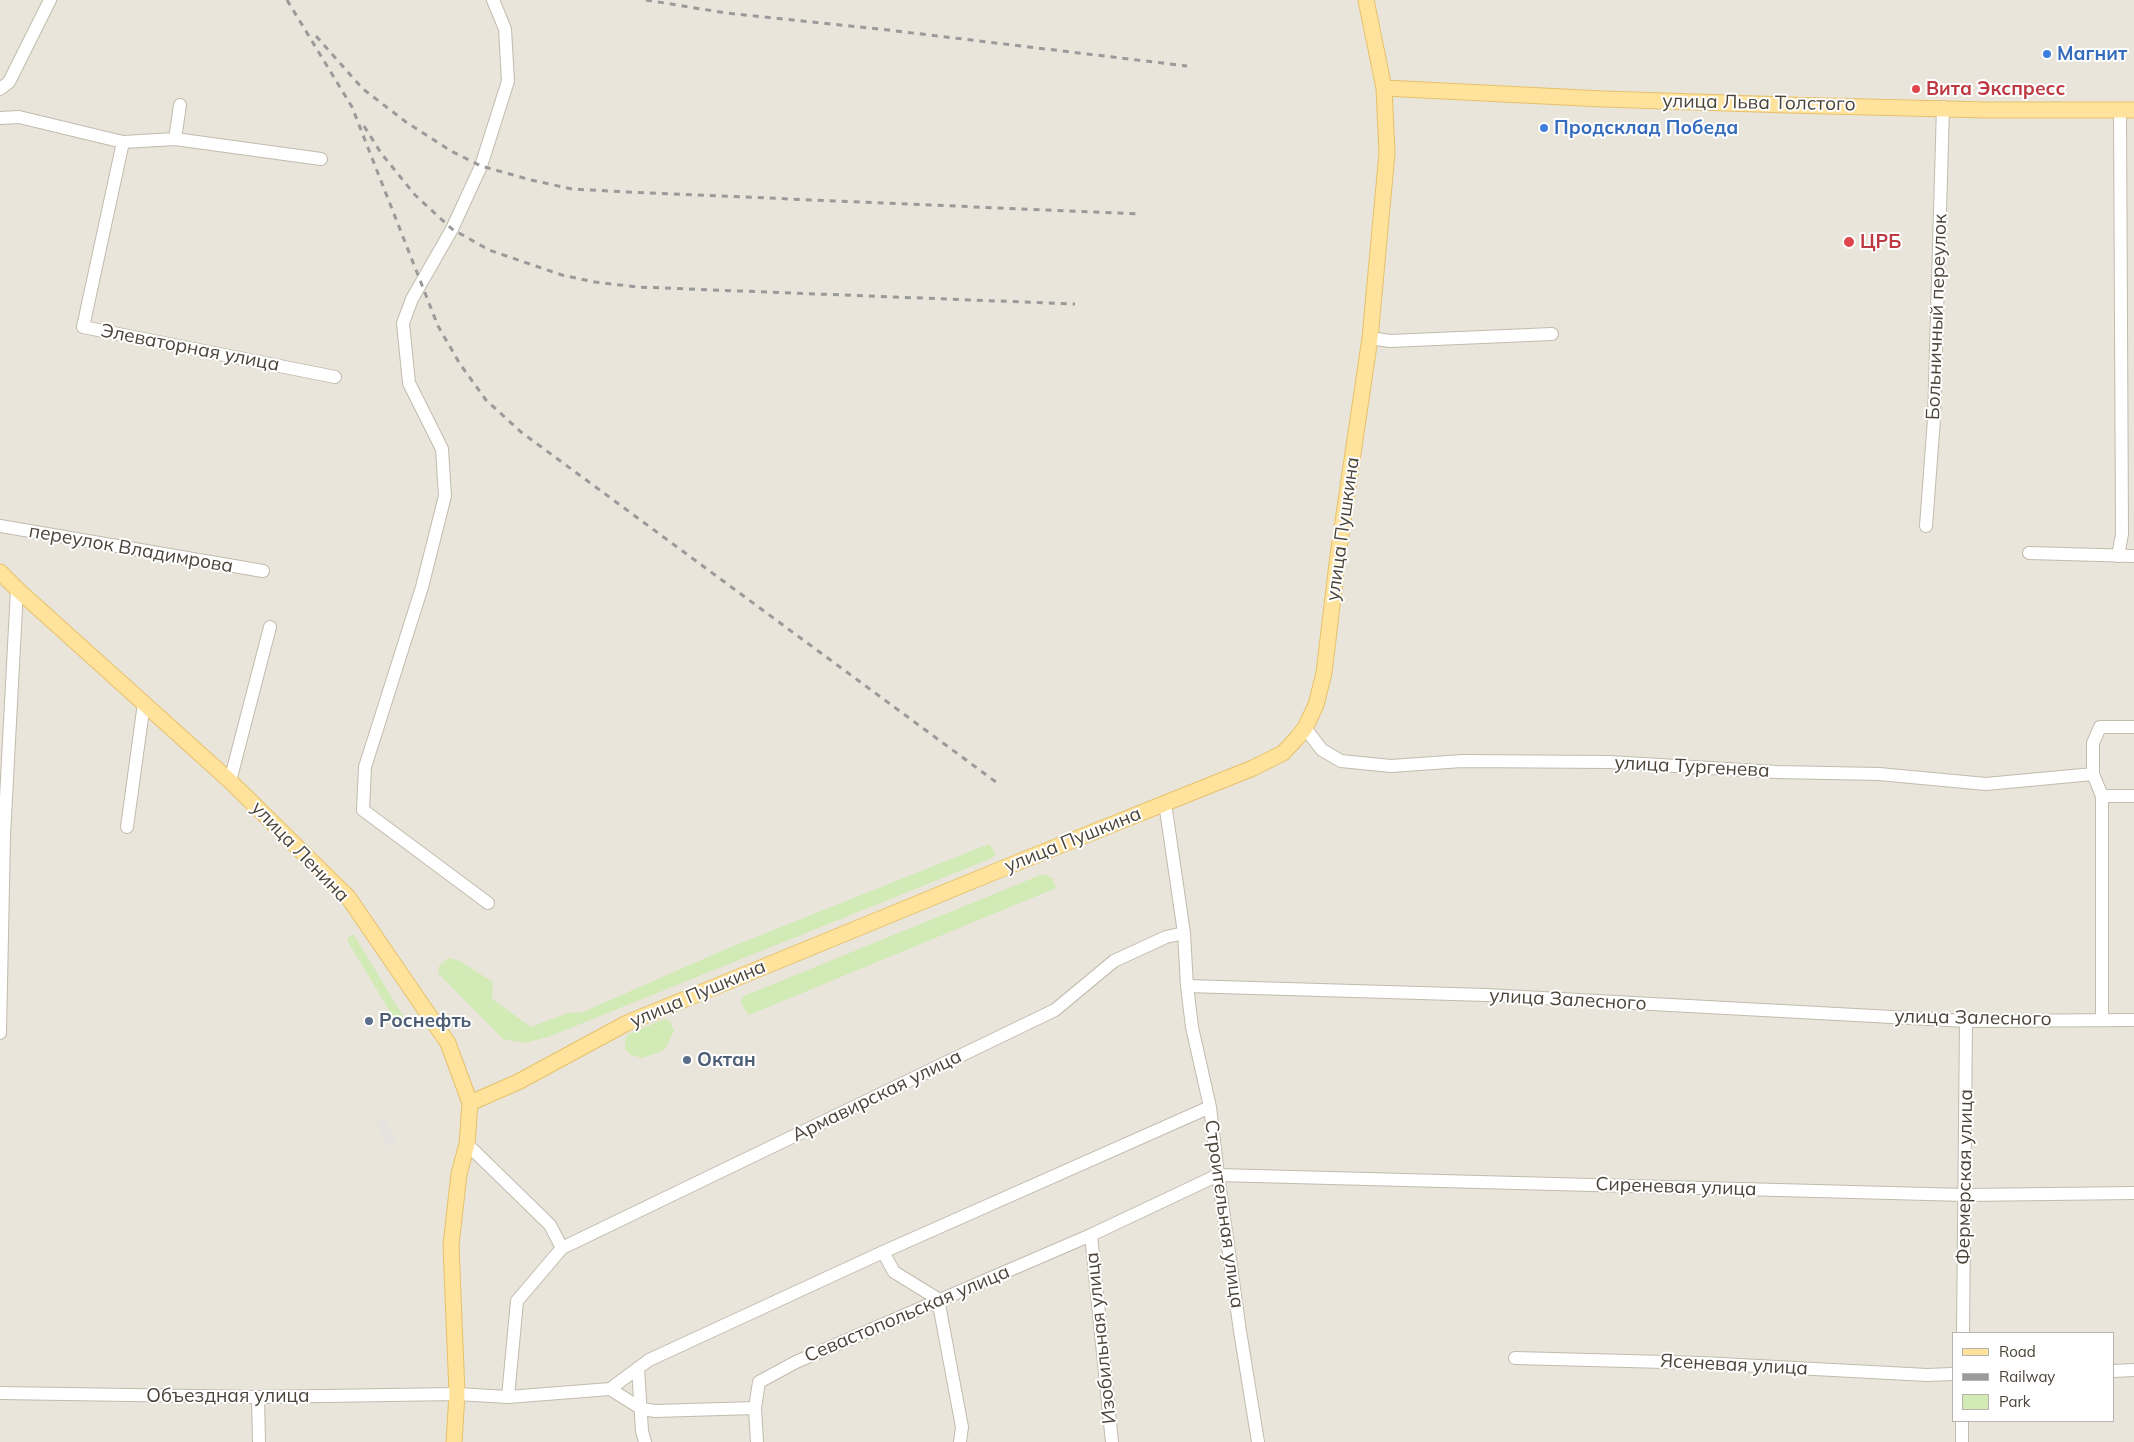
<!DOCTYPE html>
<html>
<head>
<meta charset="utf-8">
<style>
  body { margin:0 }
  #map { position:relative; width:2134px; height:1442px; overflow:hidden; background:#f6f3ec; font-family:Mulish,sans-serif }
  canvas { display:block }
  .legend { position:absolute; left:1952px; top:1332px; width:162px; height:90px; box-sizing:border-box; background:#fff; border:1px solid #b7b4b0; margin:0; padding:6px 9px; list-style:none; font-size:15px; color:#4b4439 }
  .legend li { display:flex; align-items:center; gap:10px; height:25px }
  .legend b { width:25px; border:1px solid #b7b4b0 }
</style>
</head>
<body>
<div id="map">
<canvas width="2134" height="1442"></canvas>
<ul class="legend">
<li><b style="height:6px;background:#ffe39c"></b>Road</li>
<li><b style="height:6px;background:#9a9a9a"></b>Railway</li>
<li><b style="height:14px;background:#d2eab5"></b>Park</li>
</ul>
</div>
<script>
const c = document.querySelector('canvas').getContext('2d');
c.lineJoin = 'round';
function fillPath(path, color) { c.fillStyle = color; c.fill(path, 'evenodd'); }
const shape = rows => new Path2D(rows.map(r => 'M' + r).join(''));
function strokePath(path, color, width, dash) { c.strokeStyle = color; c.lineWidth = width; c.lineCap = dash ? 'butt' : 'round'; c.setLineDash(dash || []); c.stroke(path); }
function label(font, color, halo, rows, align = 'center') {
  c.font = font + ' Mulish,sans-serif'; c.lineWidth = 4; c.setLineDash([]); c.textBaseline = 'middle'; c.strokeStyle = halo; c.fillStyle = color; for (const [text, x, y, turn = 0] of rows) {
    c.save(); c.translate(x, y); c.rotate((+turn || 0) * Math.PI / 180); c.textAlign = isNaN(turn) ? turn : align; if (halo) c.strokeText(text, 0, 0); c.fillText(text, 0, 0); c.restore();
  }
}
const residential = shape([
  [0,0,2134,0,2134,1442,0,1442],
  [1953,1333,2113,1333,2113,1421,1953,1421]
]);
const green = shape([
  [989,844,996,854,992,858,548,1037,525,1043,503,1039,438,973,439,966,448,958,458,960,493,982,492,999,531,1027,568,1013,583,1012,726,949],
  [1043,874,1052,878,1056,888,749,1015,745,1010,741,1002,744,996],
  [350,935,354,935,406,1021,404,1025,398,1025,347,940],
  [664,1019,670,1021,674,1031,665,1049,657,1053,642,1058,631,1055,625,1049,625,1040,627,1035]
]);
const parking = shape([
  [385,1118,396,1143,387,1147,376,1121]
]);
const minor = shape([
  [0,89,9,82,50,0],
  [0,118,19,117,123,142,175,139,180,105],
  [175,139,321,159],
  [123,142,83,327,335,377],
  [1370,338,1390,341,1552,334],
  [0,526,263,571],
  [1926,526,1934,419,1943,107],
  [2029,553,2134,556],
  [2118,556,2122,534,2120,110],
  [1305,728,1322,750,1341,761,1391,766,1462,761,1609,762,1777,772,1879,774,1986,784,2093,774],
  [230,781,270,627],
  [2102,796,2134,796],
  [1165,803,1184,933,1187,986,1486,995,1966,1021,2134,1020],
  [127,827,144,703],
  [488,903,363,810,365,767,422,587,445,496,442,449,409,383,403,323,412,299,452,229,481,166,508,81,505,29,493,0],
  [1187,986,1192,1027,1210,1107,1218,1175,1240,1331,1258,1442],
  [2102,1020,2102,796,2093,774,2093,743,2100,727,2134,727],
  [0,1033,4,836,17,589],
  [467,1144,550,1225,562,1248,1055,1010,1114,961,1166,937,1184,933],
  [1091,1235,1112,1442],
  [883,1252,894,1272,938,1299,962,1427,960,1442],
  [1963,1333,1966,1021],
  [1515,1358,1702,1363,1927,1375,1953,1374],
  [638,1368,642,1431,645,1442],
  [2113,1371,2134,1370],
  [610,1389,642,1409,655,1411,755,1408,759,1382,796,1362,1091,1235,1218,1175,1965,1195,2134,1193],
  [0,1393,258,1397,457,1394,508,1397,610,1389,649,1360,883,1252,1210,1107],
  [258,1397,259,1442],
  [508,1397,517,1301,562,1248],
  [755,1408,757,1442],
  [1962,1421,1962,1442]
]);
const major = shape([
  [1384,88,1603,99,1788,105,1986,110,2134,110],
  [0,572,17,589,230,781,348,897,448,1043,470,1103,467,1144,459,1174,451,1245,457,1394,454,1442],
  [470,1103,518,1082,627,1023,1021,861,1253,768,1283,753,1297,738,1305,728,1316,705,1324,673,1338,555,1370,338,1387,153,1384,88,1366,0]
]);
const rail = shape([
  [287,0,352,107,438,326,460,364,486,400,521,432,1000,785],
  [646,0,726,13,888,30,1187,66],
  [316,36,363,89,406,122,451,151,481,166,531,180,572,189,628,192,1139,214],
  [364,126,381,153,415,195,452,229,489,250,562,275,595,282,637,287,1075,304]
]);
const markers = [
  [2047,54,5,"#3f7fe0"],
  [1916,89,5,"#e0444e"],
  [1544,128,5,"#3f7fe0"],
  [1849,242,6,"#e0444e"],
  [369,1021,5,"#5c6f8a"],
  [687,1060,5,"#5c6f8a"]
];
const shopNames = [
  ["Магнит",2057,54],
  ["Продсклад Победа",1554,128]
];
const healthNames = [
  ["Вита Экспресс",1926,89],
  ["ЦРБ",1860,242]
];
const streetNames = [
  ["улица Льва Толстого",1759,103,1],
  ["Больничный переулок",1937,317,-88],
  ["Элеваторная улица",190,348,11],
  ["улица Пушкина",1343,529,-82],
  ["переулок Владимрова",131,549,10],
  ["улица Тургенева",1692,767,3],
  ["улица Пушкина",1073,840,-22],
  ["улица Ленина",300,852,46],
  ["улица Пушкина",698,994,-23],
  ["улица Залесного",1568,1000,3],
  ["улица Залесного",1973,1018,1],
  ["Армавирская улица",877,1096,-26],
  ["Фермерская улица",1965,1177,-89],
  ["Сиреневая улица",1676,1187,2],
  ["Строительная улица",1224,1214,82],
  ["Севастопольская улица",907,1314,-23],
  ["Изобильная улица",1101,1338,-96],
  ["Ясеневая улица",1734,1365,3],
  ["Объездная улица",228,1396]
];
const serviceNames = [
  ["Роснефть",379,1021],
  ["Октан",697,1060]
];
fillPath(residential, '#eae5da');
fillPath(green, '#d2eab5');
fillPath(parking, '#e5e3e0');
strokePath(minor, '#c2bbae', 14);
strokePath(major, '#e6c16a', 17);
strokePath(minor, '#fff', 12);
strokePath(major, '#ffe39c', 15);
strokePath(rail, '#9a9a9a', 3, [6, 6]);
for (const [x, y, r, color] of markers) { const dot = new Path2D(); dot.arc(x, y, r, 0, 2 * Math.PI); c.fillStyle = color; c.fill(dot); strokePath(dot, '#fff', 2); }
label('bold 19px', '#366cbe', '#fff', shopNames, 'left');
label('bold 19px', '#be3a42', '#fff', healthNames, 'left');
label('19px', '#4b4439', '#fff', streetNames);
label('bold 19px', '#4e5e75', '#fff', serviceNames, 'left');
</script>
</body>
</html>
